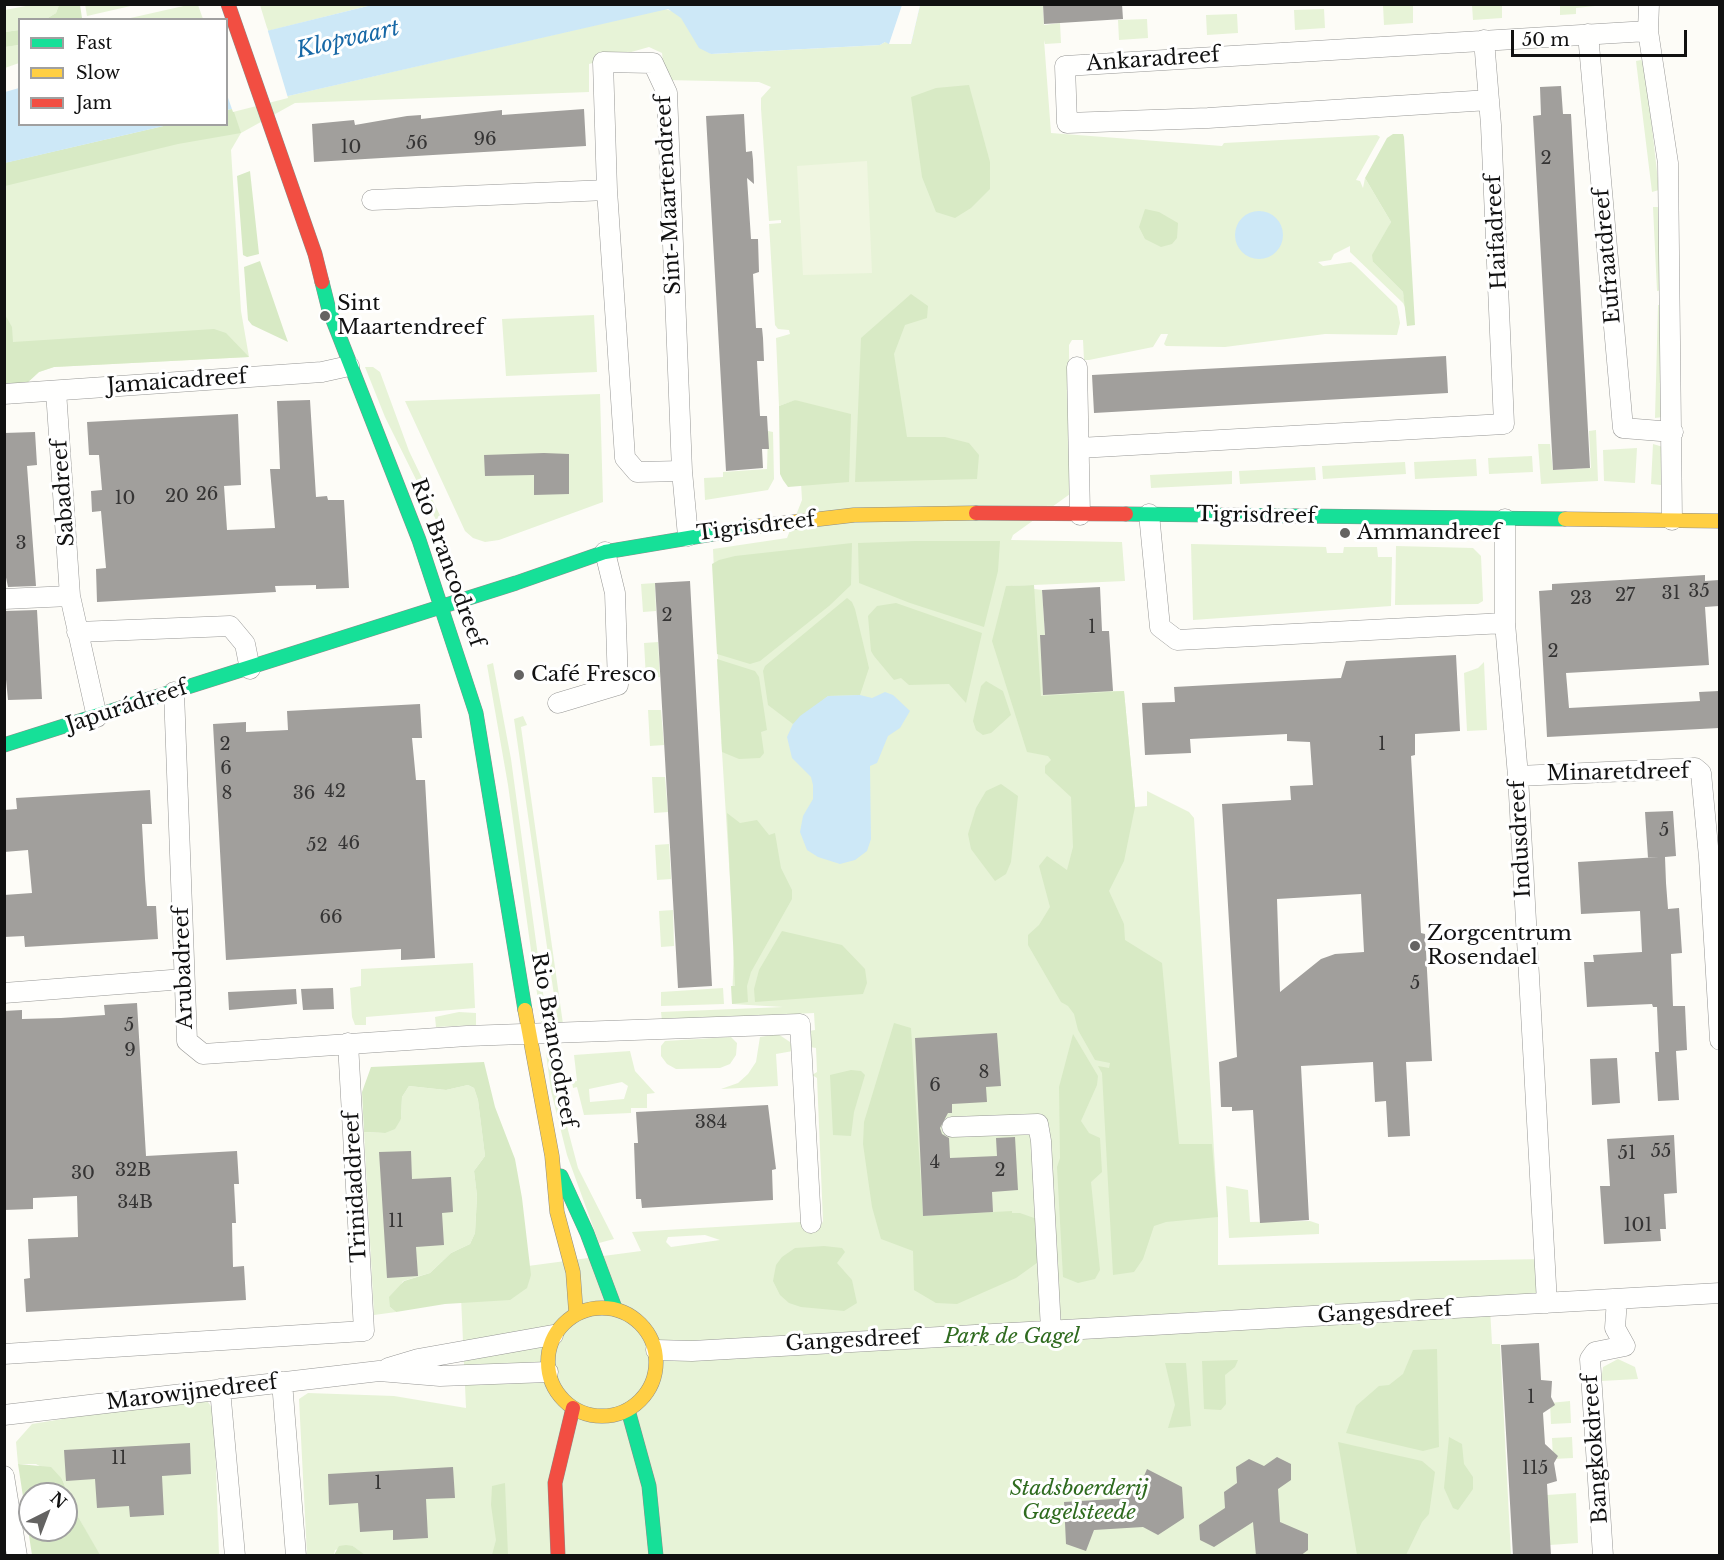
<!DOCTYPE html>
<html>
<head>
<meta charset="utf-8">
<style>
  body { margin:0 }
  #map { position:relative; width:1724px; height:1560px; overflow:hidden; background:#fdfcf7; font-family:"Libre Baskerville",serif }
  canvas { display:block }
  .frame { position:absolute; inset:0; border:6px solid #111; pointer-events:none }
  .legend { position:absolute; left:18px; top:18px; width:210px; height:108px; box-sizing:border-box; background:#fff; border:2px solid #a0a0a0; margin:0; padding:8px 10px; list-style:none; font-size:18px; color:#111 }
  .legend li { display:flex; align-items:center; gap:12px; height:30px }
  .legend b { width:30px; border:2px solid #a0a0a0 }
  .north { position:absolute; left:18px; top:1482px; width:60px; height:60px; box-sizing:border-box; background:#fff; border:2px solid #a0a0a0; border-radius:50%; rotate:42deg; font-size:16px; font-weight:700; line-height:24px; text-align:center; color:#111 }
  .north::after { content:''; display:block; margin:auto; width:21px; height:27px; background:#646362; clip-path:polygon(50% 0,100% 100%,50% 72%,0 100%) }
  .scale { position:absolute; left:1511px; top:30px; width:176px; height:27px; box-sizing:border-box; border:3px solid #111; border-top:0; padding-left:8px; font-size:18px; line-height:21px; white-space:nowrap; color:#111; -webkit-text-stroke:4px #fff; paint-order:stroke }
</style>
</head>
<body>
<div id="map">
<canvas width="1724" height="1560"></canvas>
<div class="frame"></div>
<ul class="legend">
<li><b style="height:8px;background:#16e098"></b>Fast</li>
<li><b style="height:8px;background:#ffcf43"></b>Slow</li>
<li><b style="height:8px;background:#f24e42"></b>Jam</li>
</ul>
<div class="north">N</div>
<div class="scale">50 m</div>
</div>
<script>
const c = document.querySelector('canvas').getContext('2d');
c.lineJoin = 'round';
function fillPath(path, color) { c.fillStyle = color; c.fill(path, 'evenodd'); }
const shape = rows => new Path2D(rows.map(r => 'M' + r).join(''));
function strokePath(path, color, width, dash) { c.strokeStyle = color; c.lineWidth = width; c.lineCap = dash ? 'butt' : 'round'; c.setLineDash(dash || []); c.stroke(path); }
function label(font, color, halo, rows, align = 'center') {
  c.font = font + ' "Libre Baskerville",serif'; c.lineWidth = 6; c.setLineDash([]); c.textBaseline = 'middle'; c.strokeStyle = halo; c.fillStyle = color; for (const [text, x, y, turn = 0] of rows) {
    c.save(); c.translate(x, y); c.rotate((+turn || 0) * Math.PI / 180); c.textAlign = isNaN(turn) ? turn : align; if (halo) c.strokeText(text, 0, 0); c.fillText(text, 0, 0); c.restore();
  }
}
const green = shape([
  [85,4,135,4,135,5,87,16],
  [1614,4,1576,8,1576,14,1560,15,1560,5],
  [31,5,59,5,56,13,46,19,20,20,19,30,5,32,5,10],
  [188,5,198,5,203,19,126,19],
  [260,5,372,5,268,31],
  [920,5,1043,5,1044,25,1060,23,1061,43,1045,44,1044,40,1051,133,1222,146,1224,143,1377,135,1380,137,1356,180,1360,181,1363,188,1365,178,1391,222,1373,262,1403,292,1406,309,1403,303,1350,252,1350,246,1334,254,1331,260,1318,262,1323,266,1351,262,1355,265,1397,306,1400,323,1397,335,1325,334,1225,347,1166,346,1164,344,1168,334,1161,334,1153,347,1089,360,1084,360,1083,340,1072,340,1069,345,1070,494,1013,535,1011,540,1122,542,1125,581,1011,586,1042,590,1045,635,1040,635,1113,691,1124,691,1135,807,1147,806,1147,791,1189,812,1194,818,1218,1217,1218,1265,1544,1259,1547,1303,1490,1308,1492,1344,1500,1344,1511,1555,365,1556,353,1546,335,1550,334,1555,307,1555,299,1399,308,1393,394,1396,466,1408,460,1275,641,1251,632,1232,801,1222,803,1229,820,1227,823,1221,817,1078,812,1075,817,1072,816,1048,810,1047,809,1031,815,1030,814,1013,662,1021,661,1012,783,1007,732,1004,734,944,722,752,713,549,787,538,802,500,796,400,779,406,776,338,790,334,789,330,778,329,775,325,769,224,781,223,781,220,769,221,761,109,761,98,771,87,759,82,665,80,662,53,649,47,589,64,589,92,295,103,241,133,231,150,241,311,249,357,54,367,39,372,27,383,5,384,5,163,168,125,226,124,227,110,665,9,678,13,711,54,880,45,885,42,911,43],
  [705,1235,720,1240,671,1247,666,1242,668,1237],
  [1383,5,1413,5,1413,23,1384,25],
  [1472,5,1502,5,1502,18,1473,20],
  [1324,9,1325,28,1295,30,1294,10],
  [1237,14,1238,33,1207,35,1206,15],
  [1147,19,1148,38,1119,40,1118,20],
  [19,45,19,63,5,68,4,47],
  [1641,60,1645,64,1659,190,1652,192,1636,61],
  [1653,207,1661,207,1664,290,1657,291],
  [1658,305,1665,305,1663,417,1655,418],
  [594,315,597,372,506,376,502,319],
  [365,367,373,367,380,372,409,451,447,530,442,532,385,417],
  [600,394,603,502,499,540,485,542,473,538,465,531,405,401],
  [1596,430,1598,481,1541,484,1538,444,1550,444,1553,470,1591,468,1589,431],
  [768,431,773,432,774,479,768,490,705,500,704,478,723,477,723,472,767,469],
  [1653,444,1663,447,1661,485,1651,484],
  [1637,448,1635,483,1604,481,1603,450],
  [1532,456,1533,472,1489,474,1488,458],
  [1476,459,1477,476,1415,479,1414,462],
  [1405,462,1406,474,1323,479,1322,466],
  [1315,467,1316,480,1240,484,1239,471],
  [1232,471,1232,484,1151,488,1150,475],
  [1191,544,1326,547,1327,553,1343,553,1344,547,1377,547,1378,557,1392,557,1391,606,1193,620],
  [1396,546,1473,548,1481,556,1483,601,1478,604,1395,605],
  [655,583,656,611,643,612,641,584],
  [658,642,660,677,646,678,644,643],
  [1484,662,1487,730,1467,731,1464,673,1478,668],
  [493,663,511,759,547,1022,541,1022,508,785,487,665],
  [648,710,661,710,664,745,650,746],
  [523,716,527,725,521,727,563,1024,558,1024,556,1009,514,719],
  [652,777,665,777,668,812,654,813],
  [669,844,671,879,657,880,655,845],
  [673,910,674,946,661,947,659,911],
  [473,963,475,1008,366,1017,366,1025,355,1025,352,1017,350,988,361,986,361,969],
  [723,988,724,1004,661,1006,661,992],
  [459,1012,476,1013,476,1025,436,1027,435,1017],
  [778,1034,790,1042,793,1051,776,1054,778,1086,721,1089,738,1083,748,1074,756,1062,760,1037],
  [731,1037,737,1043,736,1055,730,1064,720,1068,676,1069,667,1064,661,1056,661,1046,665,1041],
  [630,1051,635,1071,655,1093,647,1094,647,1108,631,1108,631,1113,584,1115,577,1087,573,1088,572,1082,577,1081,574,1055],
  [622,1082,628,1086,624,1099,590,1102,589,1089],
  [551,1052,559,1096,578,1168,614,1239,599,1243,567,1155,551,1091,546,1053],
  [468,1085,474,1088,478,1100,485,1156,474,1171,477,1196,475,1233,470,1244,451,1253,430,1273,403,1281,390,1307,396,1312,374,1315,364,1132,384,1133,401,1119,402,1097,409,1086,446,1090],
  [1226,1186,1248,1190,1250,1222,1310,1221,1319,1224,1319,1234,1229,1238],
  [1618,1359,1635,1367,1638,1379,1601,1381,1603,1367],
  [207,1401,214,1410,219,1555,82,1555,99,1555,76,1513,62,1479,36,1464,18,1464,16,1442,32,1424,129,1408],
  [1570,1401,1571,1423,1551,1424,1550,1403],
  [1572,1437,1573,1458,1553,1459,1552,1438],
  [1576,1493,1578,1543,1550,1545,1547,1495]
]);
const forest = shape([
  [59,5,80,5,82,18,46,19,56,13],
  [19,30,19,45,5,47,5,32],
  [969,85,990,162,990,189,971,208,955,218,936,212,922,177,911,97,936,88],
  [233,109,241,133,178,144,5,186,4,163,168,125,226,124,227,110],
  [1393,134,1403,134,1404,137,1415,325,1407,326,1403,292,1373,262,1372,255,1391,222,1365,178,1387,138],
  [250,171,259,254,247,257,243,255,237,176],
  [1145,209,1159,212,1178,223,1177,238,1172,244,1161,247,1145,239,1139,227],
  [260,261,284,331,288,342,252,325,248,320,244,267],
  [911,294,928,306,927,318,905,325,894,354,907,437,945,437,969,443,979,455,977,479,855,482,861,338],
  [4,313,12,327,13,342,214,329,226,333,249,357,54,367,39,372,27,383,5,384],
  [795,400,851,414,849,482,788,487,783,480,780,474,779,406],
  [915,541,1000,541,998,571,984,627,910,603,859,583,858,543],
  [852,543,851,585,829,606,760,661,750,664,717,654,712,564,719,560,735,556],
  [1034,585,1041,696,1124,691,1135,807,1124,861,1109,891,1124,924,1125,940,1162,963,1179,1144,1212,1144,1218,1217,1166,1222,1154,1226,1143,1259,1134,1272,1113,1275,1102,1073,1098,1066,1109,1068,1110,1063,1095,1060,1078,1030,1074,1014,1068,1006,1061,1002,1028,945,1028,935,1039,925,1050,907,1039,866,1047,856,1067,870,1073,847,1071,797,1045,773,1045,766,1051,760,1048,756,1027,752,992,641,1006,586],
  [847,598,852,602,855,609,869,668,860,695,828,696,793,724,768,705,763,671,765,666],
  [896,603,982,633,966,703,949,684,909,685,901,678,894,680,874,656,871,651,868,616,877,606],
  [717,659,755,671,759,677,767,730,761,732,764,753,760,758,739,759,722,752],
  [986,681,1003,691,1011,715,991,733,983,735,976,730,973,721,981,686],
  [1001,784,1018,796,1011,862,1006,874,995,881,971,849,968,834,976,808,986,791],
  [727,813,740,823,757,820,769,835,775,833,781,868,792,890,792,899,751,972,747,986,748,1002,732,1004,731,986,735,986],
  [782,931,842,945,865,969,867,983,863,994,755,1002,754,989,759,970],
  [894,1023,911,1028,923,1216,1012,1211,1012,1213,1020,1213,1037,1219,1041,1260,1016,1278,957,1304,936,1303,914,1290,913,1251,881,1239,872,1207,863,1144,864,1122],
  [1073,1034,1098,1076,1097,1085,1081,1121,1089,1133,1100,1138,1102,1172,1091,1182,1100,1270,1095,1279,1078,1283,1063,1277,1057,1167,1060,1158,1059,1087],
  [484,1062,495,1107,515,1159,522,1198,531,1275,527,1288,510,1300,445,1304,396,1312,390,1307,389,1297,404,1281,430,1273,451,1253,470,1244,475,1233,477,1196,474,1171,485,1156,478,1100,474,1088,468,1085,446,1090,409,1086,402,1097,401,1119,395,1129,385,1133,364,1132,362,1092,371,1067],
  [851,1070,861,1071,865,1075,854,1112,851,1136,833,1135,830,1075],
  [824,1246,842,1248,845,1252,837,1263,852,1280,857,1303,844,1311,801,1307,789,1303,780,1295,773,1281,776,1265,782,1257,795,1248],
  [1437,1349,1439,1447,1423,1451,1346,1433,1356,1406,1379,1386,1389,1385,1403,1374,1413,1350],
  [1238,1360,1235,1367,1225,1375,1226,1404,1221,1410,1204,1409,1202,1361],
  [1165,1363,1186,1363,1191,1426,1168,1428,1175,1405],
  [1449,1437,1462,1444,1464,1464,1473,1477,1473,1489,1458,1510,1453,1508,1444,1488],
  [1338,1442,1422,1461,1435,1472,1429,1514,1422,1522,1406,1555,1357,1555],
  [18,1464,51,1467,62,1479,76,1513,100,1555,32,1555],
  [30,1494,66,1494,66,1530,30,1530],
  [505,1483,508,1555,492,1555,496,1540,491,1505,492,1486],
  [346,1545,353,1546,365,1555,334,1555,339,1546]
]);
const pitch = shape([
  [867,161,872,273,803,275,797,166]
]);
const water = shape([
  [372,5,920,5,911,44,889,44,885,42,880,45,711,54,699,48,681,18,668,9,227,110,226,41],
  [19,88,20,124,168,125,5,163,5,92],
  '1235 235a24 24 0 1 1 48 0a24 24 0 1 1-48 0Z',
  [885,692,893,695,910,711,900,728,888,736,877,763,870,766,871,839,867,851,855,860,840,864,818,857,807,850,800,832,803,816,813,799,813,785,811,777,792,758,787,737,793,724,800,716,828,696,860,695,872,698]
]);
const pier = shape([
  [902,5,920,5,911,44,889,44],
  [267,28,288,98,233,112,226,92,227,39]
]);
const building = shape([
  [1043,4,1122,4,1123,19,1044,24],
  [1561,86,1563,114,1571,114,1590,468,1553,470,1533,116,1541,115,1540,87],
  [584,109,586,146,314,162,312,124,354,120,355,125,407,116,421,115,421,119,502,110,502,115],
  [744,114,746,152,752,151,753,160,754,184,747,178,751,239,758,239,759,272,753,274,756,328,762,328,763,338,764,361,757,361,758,380,760,416,767,416,769,449,762,449,763,468,726,471,706,116],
  [1446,356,1448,393,1094,413,1092,375],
  [310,400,316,497,327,496,328,500,344,500,349,588,316,589,316,585,275,586,276,592,97,602,96,569,106,568,101,511,92,512,91,491,102,490,99,455,89,455,87,422,238,414,241,485,224,486,227,530,275,528,270,469,280,469,277,401],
  [35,432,37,465,27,466,36,586,8,587,4,568,4,433],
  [544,453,569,454,569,494,534,495,534,475,485,476,484,455],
  [1705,575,1705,581,1719,580,1719,606,1705,607,1709,665,1566,673,1569,708,1700,701,1699,692,1719,691,1719,728,1547,737,1539,591,1552,590,1552,584],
  [690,581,712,986,678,988,655,583],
  [1100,587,1102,631,1109,631,1113,691,1043,695,1040,635,1045,635,1042,590],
  [37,610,42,699,8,700,4,659,4,611],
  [1456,655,1460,731,1415,734,1415,755,1411,756,1421,933,1425,934,1432,1061,1406,1062,1410,1136,1388,1137,1386,1101,1375,1102,1373,1062,1301,1066,1309,1220,1260,1223,1253,1110,1232,1111,1232,1107,1221,1107,1219,1062,1237,1057,1222,804,1291,800,1290,786,1313,785,1310,742,1287,741,1287,734,1190,739,1191,753,1145,755,1142,703,1175,702,1174,687,1341,678,1346,661],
  [1361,894,1364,952,1335,954,1321,959,1280,992,1277,899],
  [420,704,422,738,412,738,416,780,425,780,435,958,401,960,401,949,226,960,213,724,246,722,246,732,288,730,287,711],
  [150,790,152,824,142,824,145,879,147,906,156,906,158,939,25,947,24,936,4,937,4,895,32,893,28,850,4,852,4,810,17,809,16,798],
  [1673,811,1676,856,1665,857,1666,883,1668,909,1679,908,1682,953,1671,954,1672,981,1673,1006,1685,1006,1687,1050,1676,1051,1679,1100,1658,1101,1655,1052,1659,1052,1657,1007,1653,1007,1652,1004,1587,1007,1584,962,1594,962,1593,955,1642,952,1640,911,1581,914,1578,862,1659,857,1648,858,1645,812],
  [333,988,334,1009,303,1010,301,989],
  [296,989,297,1004,229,1010,228,992],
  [137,1003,146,1156,237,1151,239,1184,234,1184,236,1223,232,1223,233,1267,244,1266,246,1300,26,1312,24,1279,30,1278,28,1239,78,1237,77,1196,33,1198,33,1209,4,1210,4,1011,22,1010,22,1019,61,1018,105,1015,104,1005],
  [997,1033,1001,1086,986,1087,987,1102,952,1104,952,1113,948,1113,940,1128,942,1134,949,1138,950,1158,997,1156,996,1138,1015,1137,1018,1190,992,1192,993,1212,923,1216,915,1038],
  [1617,1058,1620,1103,1592,1105,1590,1059],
  [768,1105,776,1169,772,1170,773,1200,642,1208,641,1199,636,1199,634,1143,638,1143,636,1112],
  [1674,1135,1677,1193,1664,1194,1666,1229,1660,1229,1661,1241,1604,1244,1600,1186,1610,1186,1607,1139],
  [411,1151,412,1179,451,1177,453,1212,442,1213,444,1245,416,1247,418,1276,387,1278,379,1152],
  [1539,1343,1541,1380,1552,1381,1551,1397,1555,1405,1543,1413,1545,1444,1558,1456,1554,1463,1557,1481,1547,1484,1551,1556,1513,1556,1501,1345],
  [190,1443,191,1474,162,1476,164,1515,130,1517,129,1506,97,1508,95,1479,66,1481,64,1450],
  [1277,1457,1291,1464,1291,1480,1278,1489,1280,1522,1308,1534,1308,1550,1300,1556,1256,1556,1253,1522,1214,1547,1200,1540,1199,1525,1225,1508,1224,1492,1237,1483,1236,1467,1249,1459,1264,1466],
  [453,1467,455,1498,426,1499,428,1538,393,1540,393,1530,360,1532,358,1503,329,1505,328,1474],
  [1147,1469,1182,1487,1184,1518,1158,1535,1143,1527,1094,1530,1086,1551,1066,1544,1064,1502,1129,1498,1129,1489,1142,1481]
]);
const street = shape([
  [1649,4,1648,31,1668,163,1672,520],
  [1588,34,1623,428,1673,432],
  [1489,100,1208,118,1067,123,1065,66,1648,31],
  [372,200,607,190],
  [1077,367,1080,515],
  [56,391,70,596,97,717],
  [4,394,322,372,349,366],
  [1079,448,1504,424,1491,125,1484,40],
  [682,471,637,472,625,458,607,190,603,62,653,63,667,93,682,471,688,536],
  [1149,514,1160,627,1177,640,1505,623],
  [1505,519,1505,623,1518,776,1547,1303],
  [4,599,70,596],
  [77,632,230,626,245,644,250,669],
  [174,692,187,1041,203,1054,467,1036,800,1024,811,1223],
  [558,703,618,685,615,593,605,552],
  [1518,776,1695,768,1701,773,1709,857,1720,1040],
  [4,993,184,979],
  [952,1127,1038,1124,1041,1141,1051,1330],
  [656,1350,692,1351,1720,1293],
  [4,1354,364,1331,348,1043],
  [388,1368,418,1359,553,1335],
  [282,1382,296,1556],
  [220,1389,235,1556],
  [4,1415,379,1371,440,1376,548,1372],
  [4,1476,17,1556],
  [1603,1556,1590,1359,1595,1352,1625,1346,1615,1328,1617,1299]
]);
const fast = shape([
  [322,282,329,310,419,540,476,713,525,1010],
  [1126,514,1565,519],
  [4,745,516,583,605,552,760,526],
  [561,1176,587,1233,615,1308],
  [628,1410,649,1486,656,1556]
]);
const slow = shape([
  [1565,519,1720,521],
  [760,526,854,515,976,513],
  [525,1010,552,1156,557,1212,573,1272,576,1313],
  '548 1362a54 54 0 1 1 108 0a54 54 0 1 1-108 0Z'
]);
const jam = shape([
  [228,4,315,254,322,282],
  [976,513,1126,514],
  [558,1556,555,1483,573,1408]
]);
const markers = [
  [325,316,6,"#646362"],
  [1345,533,6,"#646362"],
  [519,675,6,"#646362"],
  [1415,946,6,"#646362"]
];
const numberNames = [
  ["96",485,140],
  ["56",417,144],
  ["10",351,148],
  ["2",1546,159],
  ["26",207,495],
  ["20",177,497],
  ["10",125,499],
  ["3",21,544],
  ["35",1699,592],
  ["31",1671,594],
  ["27",1625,596],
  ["23",1581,599],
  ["2",667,616],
  ["1",1092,628],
  ["2",1553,652],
  ["2",225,745],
  ["1",1382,745],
  ["6",226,769],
  ["42",335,792],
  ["8",227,794],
  ["36",304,794],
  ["5",1664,831],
  ["46",349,844],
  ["52",317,846],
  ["66",331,918],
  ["5",1415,984],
  ["5",129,1026],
  ["9",130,1051],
  ["8",984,1073],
  ["6",935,1086],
  ["384",711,1123],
  ["55",1661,1152],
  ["51",1627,1154],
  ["4",935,1163],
  ["32B",133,1171],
  ["2",1000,1171],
  ["30",83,1174],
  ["34B",135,1203],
  ["11",396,1222],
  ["101",1638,1226],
  ["1",1531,1398],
  ["11",119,1459],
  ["115",1535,1469],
  ["1",378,1484]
];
const streetNames = [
  ["Ankaradreef",1153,60,-4],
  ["Sint-Maartendreef",669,195,-93],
  ["Haifadreef",1497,232,-93],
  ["Eufraatdreef",1608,256,-95],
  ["Jamaicadreef",177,382,-4],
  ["Sabadreef",64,493,-94],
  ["Tigrisdreef",1256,516,1],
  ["Tigrisdreef",756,527,-7],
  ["Rio Brancodreef",447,563,70],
  ["Japurádreef",127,707,-18],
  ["Minaretdreef",1618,773,-1],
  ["Indusdreef",1521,839,-93],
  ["Arubadreef",184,968,-92],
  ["Rio Brancodreef",553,1040,80],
  ["Trinidaddreef",356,1187,-93],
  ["Gangesdreef",1385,1313,-3],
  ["Gangesdreef",853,1341,-3],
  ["Marowijnedreef",192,1393,-7],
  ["Bangkokdreef",1596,1449,-94]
];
const poiNames = [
  ["Sint",337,304],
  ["Maartendreef",337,328],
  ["Ammandreef",1357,533],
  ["Café Fresco",531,675],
  ["Zorgcentrum",1427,934],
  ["Rosendael",1427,958]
];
const parkNames = [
  ["Park de Gagel",1012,1337],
  ["Stadsboerderij",1079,1489],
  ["Gagelsteede",1079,1513]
];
const waterNames = [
  ["Klopvaart",348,40,-13]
];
fillPath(green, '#e7f3d7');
fillPath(forest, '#d8eac5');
fillPath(pitch, '#f0f6e1');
fillPath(water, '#cde8f7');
fillPath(pier, '#fdfcf7');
fillPath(building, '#a19f9c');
strokePath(street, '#979795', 21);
strokePath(fast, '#8e8d8b', 15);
strokePath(slow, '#8e8d8b', 15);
strokePath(jam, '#8e8d8b', 15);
strokePath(street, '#fffffe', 20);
strokePath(fast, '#16e098', 14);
strokePath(slow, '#ffcf43', 14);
strokePath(jam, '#f24e42', 14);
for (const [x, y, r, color] of markers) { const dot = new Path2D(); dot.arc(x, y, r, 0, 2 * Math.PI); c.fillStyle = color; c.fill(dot); strokePath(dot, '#fff', 2); }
label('18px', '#353434', null, numberNames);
label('21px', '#111', '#fff', streetNames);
label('21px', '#111', '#fff', poiNames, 'left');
label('italic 21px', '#2f6b1f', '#fff', parkNames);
label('italic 22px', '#1768a6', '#fff', waterNames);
</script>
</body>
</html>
